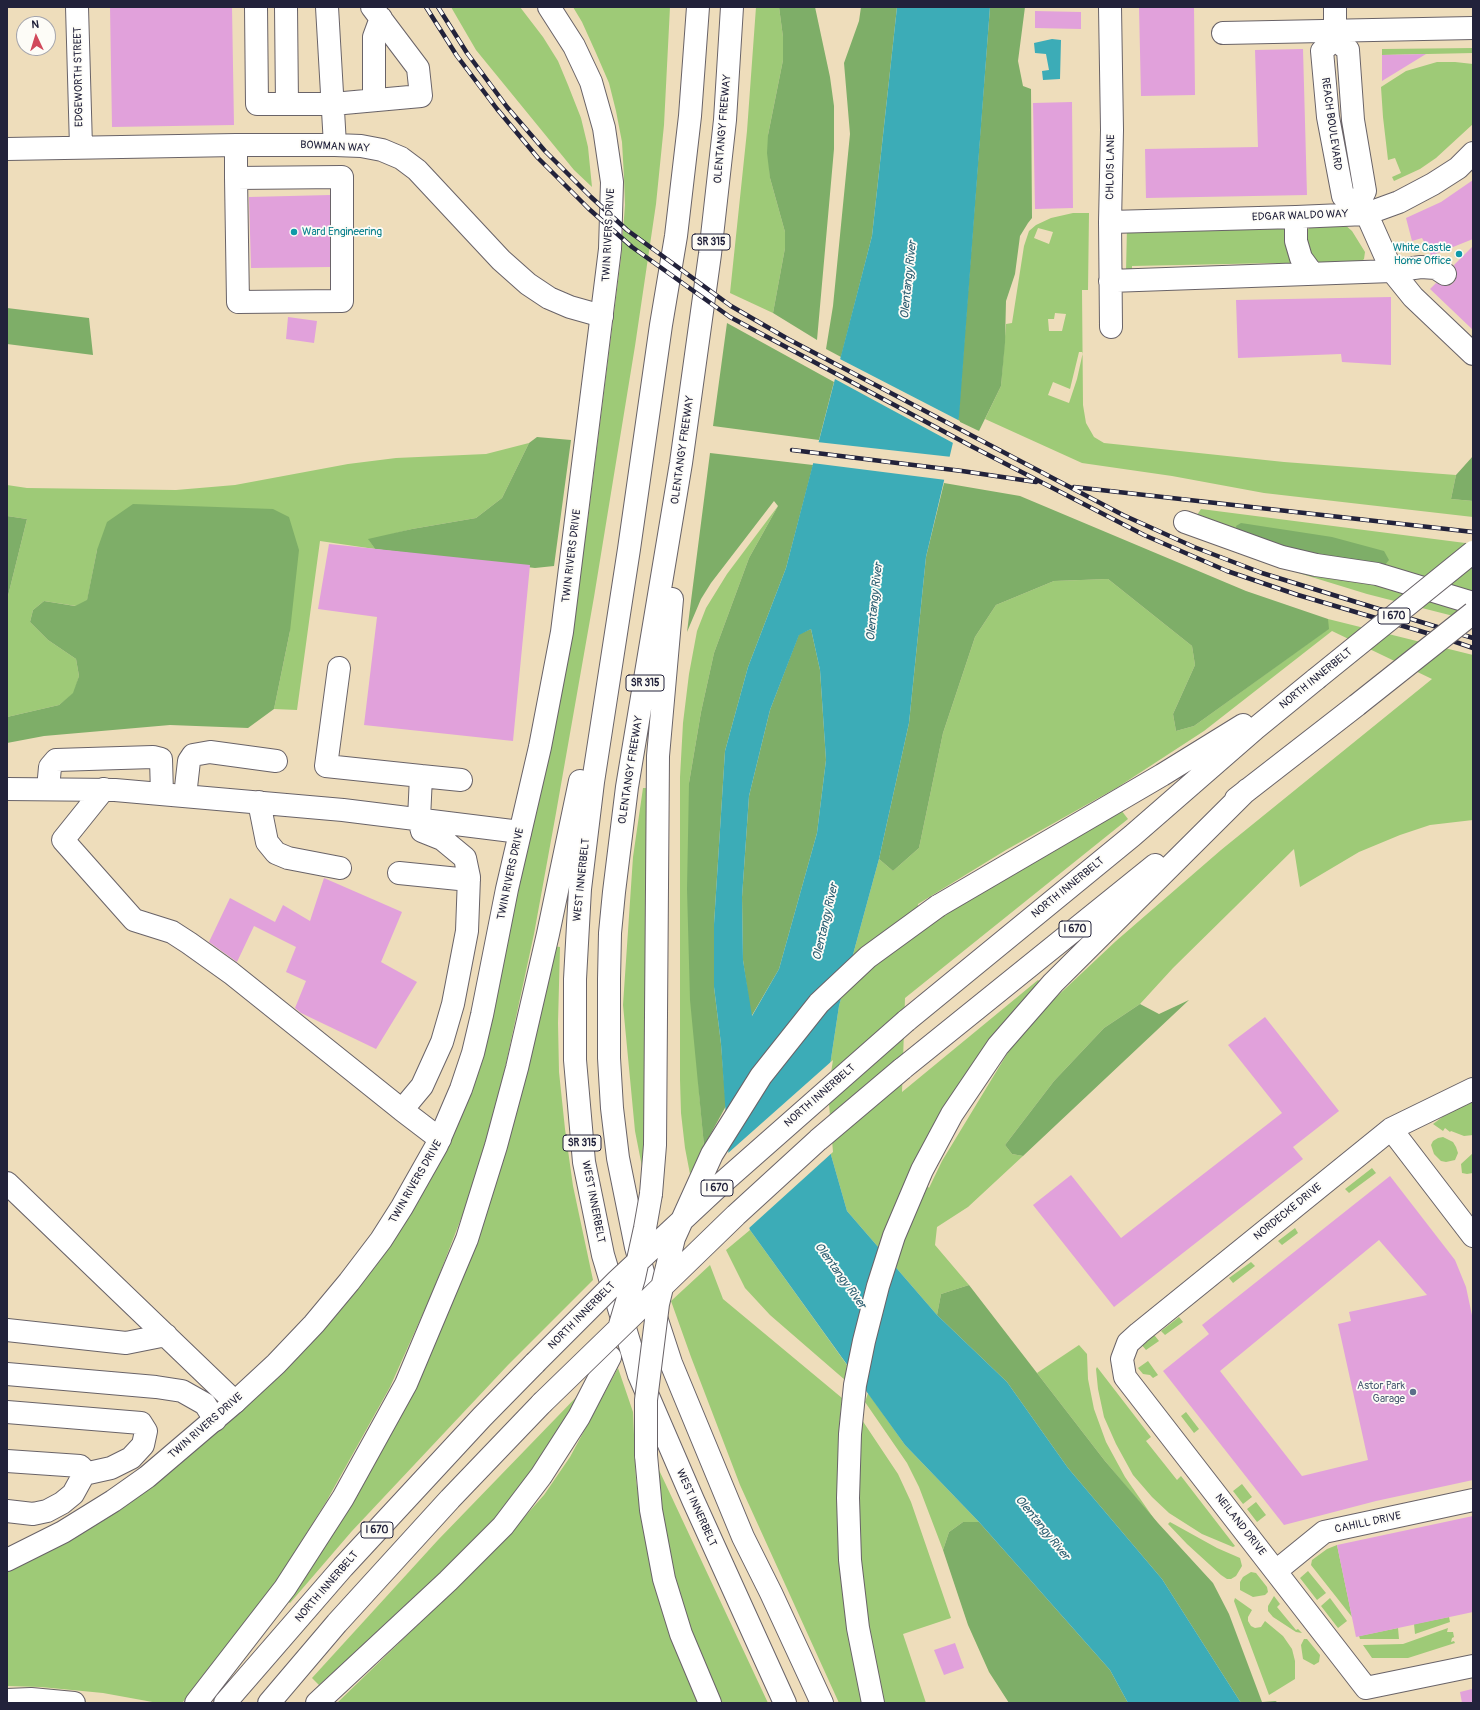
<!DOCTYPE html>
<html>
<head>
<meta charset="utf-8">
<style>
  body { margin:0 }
  #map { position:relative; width:1480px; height:1710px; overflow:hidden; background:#edb; font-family:Pangolin,sans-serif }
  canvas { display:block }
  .frame { position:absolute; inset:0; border:8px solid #22223b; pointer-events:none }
  .north { position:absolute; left:16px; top:16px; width:40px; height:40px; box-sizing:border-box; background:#fdfcf7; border:1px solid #a5a5ac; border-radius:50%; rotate:356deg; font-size:11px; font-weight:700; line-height:16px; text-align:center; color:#22223b }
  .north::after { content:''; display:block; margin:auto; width:14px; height:18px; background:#d1495b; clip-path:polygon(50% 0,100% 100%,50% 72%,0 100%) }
</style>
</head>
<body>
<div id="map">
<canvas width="1480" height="1710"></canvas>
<div class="frame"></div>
<div class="north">N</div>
</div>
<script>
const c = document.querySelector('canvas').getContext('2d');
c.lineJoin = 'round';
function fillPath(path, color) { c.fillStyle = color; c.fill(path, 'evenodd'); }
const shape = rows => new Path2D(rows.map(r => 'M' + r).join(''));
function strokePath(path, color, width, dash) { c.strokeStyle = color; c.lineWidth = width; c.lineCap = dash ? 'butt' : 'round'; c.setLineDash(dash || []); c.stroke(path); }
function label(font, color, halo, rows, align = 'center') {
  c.font = font + ' Pangolin,sans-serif'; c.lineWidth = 3.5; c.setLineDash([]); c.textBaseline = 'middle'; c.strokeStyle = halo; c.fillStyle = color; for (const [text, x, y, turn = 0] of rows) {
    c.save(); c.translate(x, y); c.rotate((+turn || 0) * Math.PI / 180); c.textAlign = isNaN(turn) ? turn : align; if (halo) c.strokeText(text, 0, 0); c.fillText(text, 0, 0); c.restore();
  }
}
const green = shape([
  [451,7,520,7,543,37,558,61,568,85,581,118,588,147,592,187,574,170,476,50],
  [573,7,670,7,664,125,656,204,635,346,594,597,556,813,534,934,500,1091,469,1198,433,1291,390,1387,326,1502,271,1590,182,1703,158,1703,103,1693,41,1687,7,1686,7,1571,58,1547,109,1517,147,1490,401,1228,430,1181,445,1151,513,903,566,666,587,526,621,258,625,205,624,177,622,142,616,111,609,83,596,53,582,22],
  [756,7,779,7,783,37,783,60,768,135,770,178,785,232,785,248,773,313,730,293,747,131],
  [1473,48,1473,53,1382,55,1382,49],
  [1437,62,1455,62,1473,64,1473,124,1436,158,1420,169,1394,181,1392,177,1401,173,1395,158,1388,160,1383,117,1381,87,1406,71],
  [1073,213,1089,213,1088,290,1082,290,1083,405,1086,423,1094,437,1104,443,1284,462,1456,475,1451,499,1473,501,1473,517,1264,493,1172,476,1082,463,985,419,1001,386,1006,324,1012,323,1024,246,1029,231,1036,225,1051,218],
  [1038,228,1053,232,1049,244,1034,238],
  [1055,313,1066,314,1062,331,1049,331,1048,319,1054,319],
  [1079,352,1083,352,1077,379,1069,403,1048,395,1053,382,1070,389],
  [1287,224,1298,266,1276,267,1276,263,1132,266,1132,271,1126,272,1127,226,1132,232,1275,229],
  [1344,224,1352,231,1365,252,1364,259,1361,262,1321,263,1314,259,1306,247,1306,231,1312,226],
  [529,443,502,498,476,518,412,529,369,540,375,549,320,541,297,710,274,709,290,631,97,550,87,601,76,606,44,601,33,610,30,622,48,640,76,659,79,676,74,693,59,705,7,717,7,600,27,519,7,516,7,485,27,488,176,490,235,485,348,464,396,458,486,454],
  [778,506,749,558,714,653,701,712,689,783,699,1092,704,1146,690,1174,685,1148,681,1113,680,1080,680,777,683,723,689,674,697,631,706,608,727,574],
  [1201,509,1473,544,1473,597,1238,534,1195,518],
  [1293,565,1473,608,1473,621,1367,594,1292,571],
  [1108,579,1192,646,1195,665,1173,714,1176,731,1194,726,1328,629,1328,619,1473,655,1473,820,1430,825,1400,835,1359,852,1300,887,1294,849,1173,968,1140,1004,1104,1028,1054,1081,1005,1145,1012,1154,1023,1156,968,1207,937,1227,935,1245,969,1285,941,1294,937,1315,847,1211,831,1155,826,1092,839,1006,879,859,893,871,919,848,943,733,975,637,996,605,1054,581],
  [1332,631,1432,679,1221,850,1116,941,1050,1003,1010,1049,942,1161,929,1188,912,1167,1042,983,1038,980,902,1092,905,998,1128,819,1121,810,966,901,916,935,918,904,1006,850,1118,787,1204,731],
  [643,788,649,788,644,1177,635,1131,623,1005,633,857],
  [553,946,560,947,558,1023,559,1072,565,1129,573,1186,593,1280,508,1365,352,1531,290,1603,286,1600,482,1224,515,1119,534,1041],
  [1473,1101,1473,1135,1464,1136,1451,1131,1450,1132,1445,1128,1443,1131,1433,1124,1445,1115],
  [1443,1137,1453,1142,1456,1147,1458,1153,1455,1160,1446,1162,1441,1161,1434,1154,1431,1145,1433,1141,1438,1138],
  [1473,1153,1473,1173,1467,1174,1462,1173,1461,1164],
  [1372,1168,1376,1173,1349,1193,1345,1189],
  [1295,1228,1298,1233,1282,1245,1278,1241],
  [750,1230,847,1365,845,1380,770,1315,745,1288,726,1250],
  [1251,1262,1255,1266,1233,1283,1229,1278],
  [710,1265,723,1299,842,1398,839,1427,837,1502,839,1551,846,1620,856,1673,863,1703,839,1703,740,1485,691,1357,671,1301],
  [1179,1317,1183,1322,1165,1335,1161,1331],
  [1151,1331,1159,1341,1146,1350,1140,1343],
  [1079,1345,1087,1354,1088,1379,1094,1409,1106,1442,1125,1477,1157,1523,1105,1461,1037,1373],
  [1148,1361,1158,1375,1153,1378,1150,1375,1143,1374,1138,1368],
  [1097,1367,1151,1437,1146,1441,1177,1480,1181,1476,1235,1546,1233,1547,1202,1534,1169,1513,1152,1497,1133,1475,1116,1444,1104,1417,1098,1389,1096,1369],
  [618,1368,633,1412,636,1480,645,1539,653,1580,670,1635,698,1703,337,1703,494,1551,544,1495,570,1457],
  [586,1387,512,1501,480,1537,411,1603,319,1685,312,1678,438,1540],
  [868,1393,905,1445,979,1522,963,1522,949,1532,943,1550,919,1487,907,1463,865,1402],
  [1186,1412,1199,1429,1194,1433,1181,1416],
  [862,1420,898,1474,911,1502,951,1618,903,1634,926,1703,885,1703,882,1693,865,1615,857,1558,860,1449],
  [659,1470,768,1703,720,1703,675,1591,655,1472],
  [1242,1484,1252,1497,1243,1504,1233,1491],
  [1256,1502,1266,1515,1257,1522,1247,1509],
  [1170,1522,1217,1548,1240,1558,1242,1566,1236,1576,1231,1579,1227,1579,1221,1575,1187,1544,1168,1524],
  [1337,1545,1352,1617,1311,1565,1312,1560,1327,1549],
  [1308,1571,1326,1593,1317,1600,1300,1578],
  [1251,1572,1256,1573,1267,1587,1268,1592,1265,1595,1253,1597,1240,1590,1240,1582,1243,1577],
  [1274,1596,1280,1604,1277,1607,1296,1630,1298,1629,1302,1633,1296,1632,1273,1617,1268,1611,1268,1606],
  [1235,1598,1252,1610,1248,1617,1248,1621,1251,1626,1255,1628,1261,1627,1265,1621,1283,1636,1292,1649,1295,1661,1295,1679,1269,1695,1234,1601],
  [1330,1598,1347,1621,1338,1628,1321,1606],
  [1449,1617,1450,1622,1415,1634,1414,1624],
  [1398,1628,1399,1639,1360,1639,1359,1636],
  [1448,1628,1447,1632,1453,1632,1454,1637,1452,1638,1451,1642,1454,1641,1455,1643,1408,1658,1372,1658,1363,1645,1403,1644],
  [1304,1639,1307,1639,1320,1655,1319,1662,1314,1665,1303,1659,1301,1645]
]);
const forest = shape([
  [779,7,815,7,830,77,834,106,834,149,817,340,773,313,785,248,785,232,770,178,767,153,768,135,783,60,783,37],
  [861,7,897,7,872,236,841,357,826,349,833,306,850,134,844,63,859,21],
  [990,7,1025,7,1018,61,1023,86,1031,89,1032,218,1028,223,1020,236,1015,274,1006,301,1005,343,1001,386,979,431,958,421],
  [7,308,89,318,93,355,7,344],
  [727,323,834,382,819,440,713,426],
  [537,437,571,440,554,566,535,568,375,549,368,539,412,529,476,518,502,498,529,443],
  [710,453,813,465,786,568,748,667,725,751,714,924,714,987,721,1044,726,1106,704,1146,690,1000,687,889,689,783,701,712,714,653,749,558,778,506,774,501,711,583,701,599,687,632],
  [1473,456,1473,501,1451,499,1456,475],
  [944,483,1020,496,1246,591,1328,619,1329,629,1194,726,1176,731,1173,714,1195,665,1192,646,1108,579,1054,581,996,605,975,637,943,733,919,848,893,871,879,859,909,723,926,557],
  [133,504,273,509,289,517,299,550,290,631,274,709,248,728,170,725,44,736,7,743,7,717,59,705,73,693,79,676,76,659,48,640,30,622,33,610,44,601,75,606,87,600,97,550,107,522],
  [7,516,27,519,7,600],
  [1241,523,1332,537,1384,551,1389,560,1384,566,1317,560,1238,534,1236,526],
  [811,629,820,670,826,760,817,833,779,969,751,1017,743,960,742,897,749,796,770,710,799,634],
  [1189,1000,1023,1156,1012,1154,1005,1145,1054,1081,1104,1028,1140,1004,1159,1014],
  [969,1285,1105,1461,1158,1523,1213,1583,1229,1614,1262,1702,1277,1701,1274,1703,1241,1703,1162,1579,1068,1468,1007,1382,937,1315,941,1294],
  [963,1522,979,1522,1110,1670,1128,1703,1009,1703,989,1672,968,1625,943,1550,949,1532]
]);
const water = shape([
  [897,7,990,7,959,417,926,557,909,723,879,859,839,1006,826,1092,831,1155,847,1211,937,1315,1007,1382,1068,1468,1162,1579,1241,1703,1128,1703,1110,1670,979,1522,905,1445,750,1230,730,1176,721,1044,714,987,714,924,725,751,748,667,786,568,872,236],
  [811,629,820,670,826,760,817,833,779,969,752,1016,743,960,742,897,749,796,770,710,799,635],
  [1052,39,1061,40,1060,79,1043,80,1042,71,1049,70,1046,54,1035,53,1034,43]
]);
const pier = shape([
  [838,358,960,421,955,444,833,378],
  [817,442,952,457,946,480,812,463],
  [833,1060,828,1092,833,1152,748,1229,728,1177,727,1154]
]);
const building = shape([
  [110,7,232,7,234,125,112,127],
  [1139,7,1194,7,1195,95,1141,96],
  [1035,11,1081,12,1081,29,1035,28],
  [1303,49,1307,195,1146,198,1145,149,1258,147,1255,50],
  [1426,54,1382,81,1382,55],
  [1072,102,1073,208,1035,209,1033,103],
  [1473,180,1473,239,1433,255,1431,255,1422,238,1412,241,1406,218,1441,202],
  [330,195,330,267,251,268,249,197],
  [1473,246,1473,330,1430,289,1436,283,1445,286,1451,285,1455,281,1457,274,1454,265],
  [1391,297,1391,365,1342,362,1341,354,1238,358,1236,300],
  [288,317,317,321,314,343,286,339],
  [329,544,530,565,513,741,364,725,377,617,318,609],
  [324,878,402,912,381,962,417,982,376,1049,301,1013,295,1008,306,981,286,972,296,947,254,926,237,962,209,942,230,898,275,922,283,905,310,921],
  [1265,1017,1339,1111,1293,1147,1303,1159,1114,1307,1033,1205,1071,1175,1121,1238,1282,1113,1228,1045],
  [1390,1176,1455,1260,1466,1287,1473,1320,1473,1480,1376,1501,1284,1525,1163,1371,1209,1334,1202,1325],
  [1379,1240,1427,1295,1349,1312,1351,1321,1338,1324,1368,1460,1302,1476,1220,1371],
  [1473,1516,1473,1612,1356,1637,1337,1545],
  [955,1643,964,1668,944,1675,934,1650],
  [1472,1689,1473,1703,1462,1703,1460,1692]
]);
const minor = shape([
  [77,7,81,147],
  [256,7,257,104,333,104,421,96,418,68,372,7],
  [286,7,287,104],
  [327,7,335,145],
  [1110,7,1112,130,1110,222,1111,327],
  [1335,7,1335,39,1348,50,1353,120,1365,191,1359,203],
  [1223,33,1473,28],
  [1335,39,1322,51,1328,117,1343,196,1359,203,1368,217,1392,271,1413,297,1473,354],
  [374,100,374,37,381,18],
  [236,145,236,178,238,302,342,301,342,177,236,178],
  [7,149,236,145,335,145,361,146,382,150,401,158,417,170,501,260,528,284,549,298,570,307,602,316],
  [1296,217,1296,241,1301,258,1312,273],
  [1110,222,1296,217,1366,214,1399,202,1433,184,1458,168,1473,153],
  [1110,281,1392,271,1421,267,1436,268,1445,274],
  [1185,522,1282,557,1316,565,1377,574,1473,603],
  [339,668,326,766,421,776],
  [7,789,115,790,343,810,520,832],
  [48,789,50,767,56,760,153,757,161,759,162,794],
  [104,789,63,840,134,920,172,932,189,943,231,973,402,1110],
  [185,796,189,761,193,755,210,752,276,761],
  [259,802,267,842,276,853,288,858,340,868],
  [399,873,469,880],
  [1473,1089,1391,1129,1139,1333,1128,1343,1122,1359,1125,1377,1366,1688,1473,1666],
  [1391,1129,1473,1236],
  [440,1139,402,1110,422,1086,442,1042,453,1004,467,931,469,877,465,858,442,839,422,831,419,819,421,776,461,780],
  [7,1183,235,1402],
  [7,1330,126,1343,166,1335],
  [7,1374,156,1387,182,1391,205,1404,215,1420],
  [7,1412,141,1423,146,1431,143,1445,131,1458,111,1468,84,1474],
  [7,1461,80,1466,83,1469,84,1474,73,1494,62,1503,47,1511,33,1514,7,1511],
  [1276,1571,1324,1532,1473,1500]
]);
const major = shape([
  [7,1560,63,1532,113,1501,147,1477,235,1402,276,1364,314,1324,349,1282,381,1240,402,1207,437,1145,461,1089,473,1053,482,1015,507,889,540,747,562,632,610,249,612,182,604,128,591,82,574,46,549,7],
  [7,1700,31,1699,74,1703]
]);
const highway = shape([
  [698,7,690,116,676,236,661,325,629,549,593,782,580,889,575,979,575,1060,584,1162,603,1255,639,1375,693,1500,785,1703],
  [732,7,725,120,710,254,681,463,627,787,614,892,610,933,609,979,609,1058,612,1108,618,1158,636,1247,652,1305,671,1363,743,1537,771,1593,822,1703],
  [1236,799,1357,705],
  [938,906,1162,775,1243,725],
  [906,1021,1132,836,1256,728,1316,679],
  [902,1069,1155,865],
  [651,1194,655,1145,658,756,672,599],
  [646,1455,651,1510,664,1579,681,1634,710,1703],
  [196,1703,285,1588,343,1498,406,1384,467,1239,496,1146,517,1068,548,934,580,781],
  [225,1703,343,1567,482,1417,535,1363],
  [269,1703,337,1623,450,1499,542,1403],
  [317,1703,448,1581,503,1526,541,1476,579,1417,610,1357],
  [873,1703,858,1628,850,1560,848,1498,850,1434,855,1385,864,1341,878,1286,894,1236,922,1170,952,1114,998,1046,1053,983,1247,790]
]);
const rail = shape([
  [426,7,457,56,497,109,538,158,589,209,632,247,730,317,971,446,1144,535,1227,571,1298,595,1447,639,1473,648],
  [438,7,467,53,507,107,545,151,591,197,627,230,731,306,788,339,1123,515,1194,547,1262,573,1473,638],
  [792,450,962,471,1036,482],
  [1074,487,1473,532]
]);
const highwayBridge = shape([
  [1316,679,1473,552],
  [1357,705,1473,613],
  [620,1325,634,1278,645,1228,651,1194],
  [535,1363,617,1281,721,1184,906,1021],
  [542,1403,736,1215,818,1140,902,1069],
  [646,1455,646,1400,658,1304,674,1238,712,1154,761,1076,819,1003,868,957,938,906]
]);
const markers = [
  [294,232,4,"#0f9aa8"],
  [1459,254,4,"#0f9aa8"],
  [1413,1392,4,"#5c6f8a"]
];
const shields = [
  [711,242,38],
  [1394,616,32],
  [645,683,38],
  [1075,929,32],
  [582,1143,38],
  [717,1188,32],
  [377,1530,32]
];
const shieldNames = [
  ["SR 315",711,242],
  ["I 670",1394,616],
  ["SR 315",645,683],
  ["I 670",1075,929],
  ["SR 315",582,1143],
  ["I 670",717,1188],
  ["I 670",377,1530]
];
const streetNames = [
  ["EDGEWORTH STREET",79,77,-91],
  ["REACH BOULEVARD",1331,124,82],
  ["OLENTANGY FREEWAY",723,129,-85],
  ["BOWMAN WAY",335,147,3],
  ["CHLOIS LANE",1111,167,-89],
  ["EDGAR WALDO WAY",1300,216,-2],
  ["TWIN RIVERS DRIVE",609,235,-87],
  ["OLENTANGY FREEWAY",683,450,-82],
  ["TWIN RIVERS DRIVE",572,556,-83],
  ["NORTH INNERBELT",1316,679,-39],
  ["OLENTANGY FREEWAY",631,770,-81],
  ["TWIN RIVERS DRIVE",511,874,-78],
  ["WEST INNERBELT",582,880,-84],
  ["NORTH INNERBELT",1068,888,-39],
  ["NORTH INNERBELT",820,1096,-41],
  ["TWIN RIVERS DRIVE",416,1182,-60],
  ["WEST INNERBELT",593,1202,79],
  ["NORDECKE DRIVE",1288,1212,-39],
  ["NORTH INNERBELT",582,1316,-45],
  ["TWIN RIVERS DRIVE",206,1426,-41],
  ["WEST INNERBELT",696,1508,66],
  ["CAHILL DRIVE",1368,1523,-12],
  ["NEILAND DRIVE",1240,1525,52],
  ["NORTH INNERBELT",327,1587,-49]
];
const cultureNames = [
  ["Ward Engineering",302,232],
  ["White Castle",1451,248,"right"],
  ["Home Office",1451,261,"right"]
];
const serviceNames = [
  ["Astor Park",1405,1386],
  ["Garage",1405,1399]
];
const waterNames = [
  ["Olentangy River",909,280,-84],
  ["Olentangy River",875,602,-84],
  ["Olentangy River",826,922,-77],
  ["Olentangy River",840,1276,54],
  ["Olentangy River",1042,1528,51]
];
fillPath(green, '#9eca77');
fillPath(forest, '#7eae68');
fillPath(water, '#3cacb7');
fillPath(pier, '#edb');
fillPath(building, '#e1a1db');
strokePath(minor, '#696368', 24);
strokePath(major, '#696368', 24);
strokePath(highway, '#696368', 24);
strokePath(minor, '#fff', 22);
strokePath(major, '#fff', 22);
strokePath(highway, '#fff', 22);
strokePath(rail, '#22223b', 4.5);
strokePath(rail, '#fdfcf7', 3, [9]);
strokePath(highwayBridge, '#696368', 24, []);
strokePath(highwayBridge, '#fff', 22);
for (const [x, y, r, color] of markers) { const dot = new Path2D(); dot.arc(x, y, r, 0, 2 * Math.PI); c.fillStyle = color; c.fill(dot); strokePath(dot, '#fdfcf7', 1.5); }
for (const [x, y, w] of shields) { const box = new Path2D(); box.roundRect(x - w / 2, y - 8, w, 16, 3); c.fillStyle = '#fdfcf7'; c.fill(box); strokePath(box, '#22223b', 1); }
label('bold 10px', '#22223b', null, shieldNames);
label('11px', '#22223b', '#fdfcf7', streetNames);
label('11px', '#0d838f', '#fdfcf7', cultureNames, 'left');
label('11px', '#4e5e75', '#fdfcf7', serviceNames, 'right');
label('italic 12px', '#2e6073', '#fdfcf7', waterNames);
</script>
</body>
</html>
